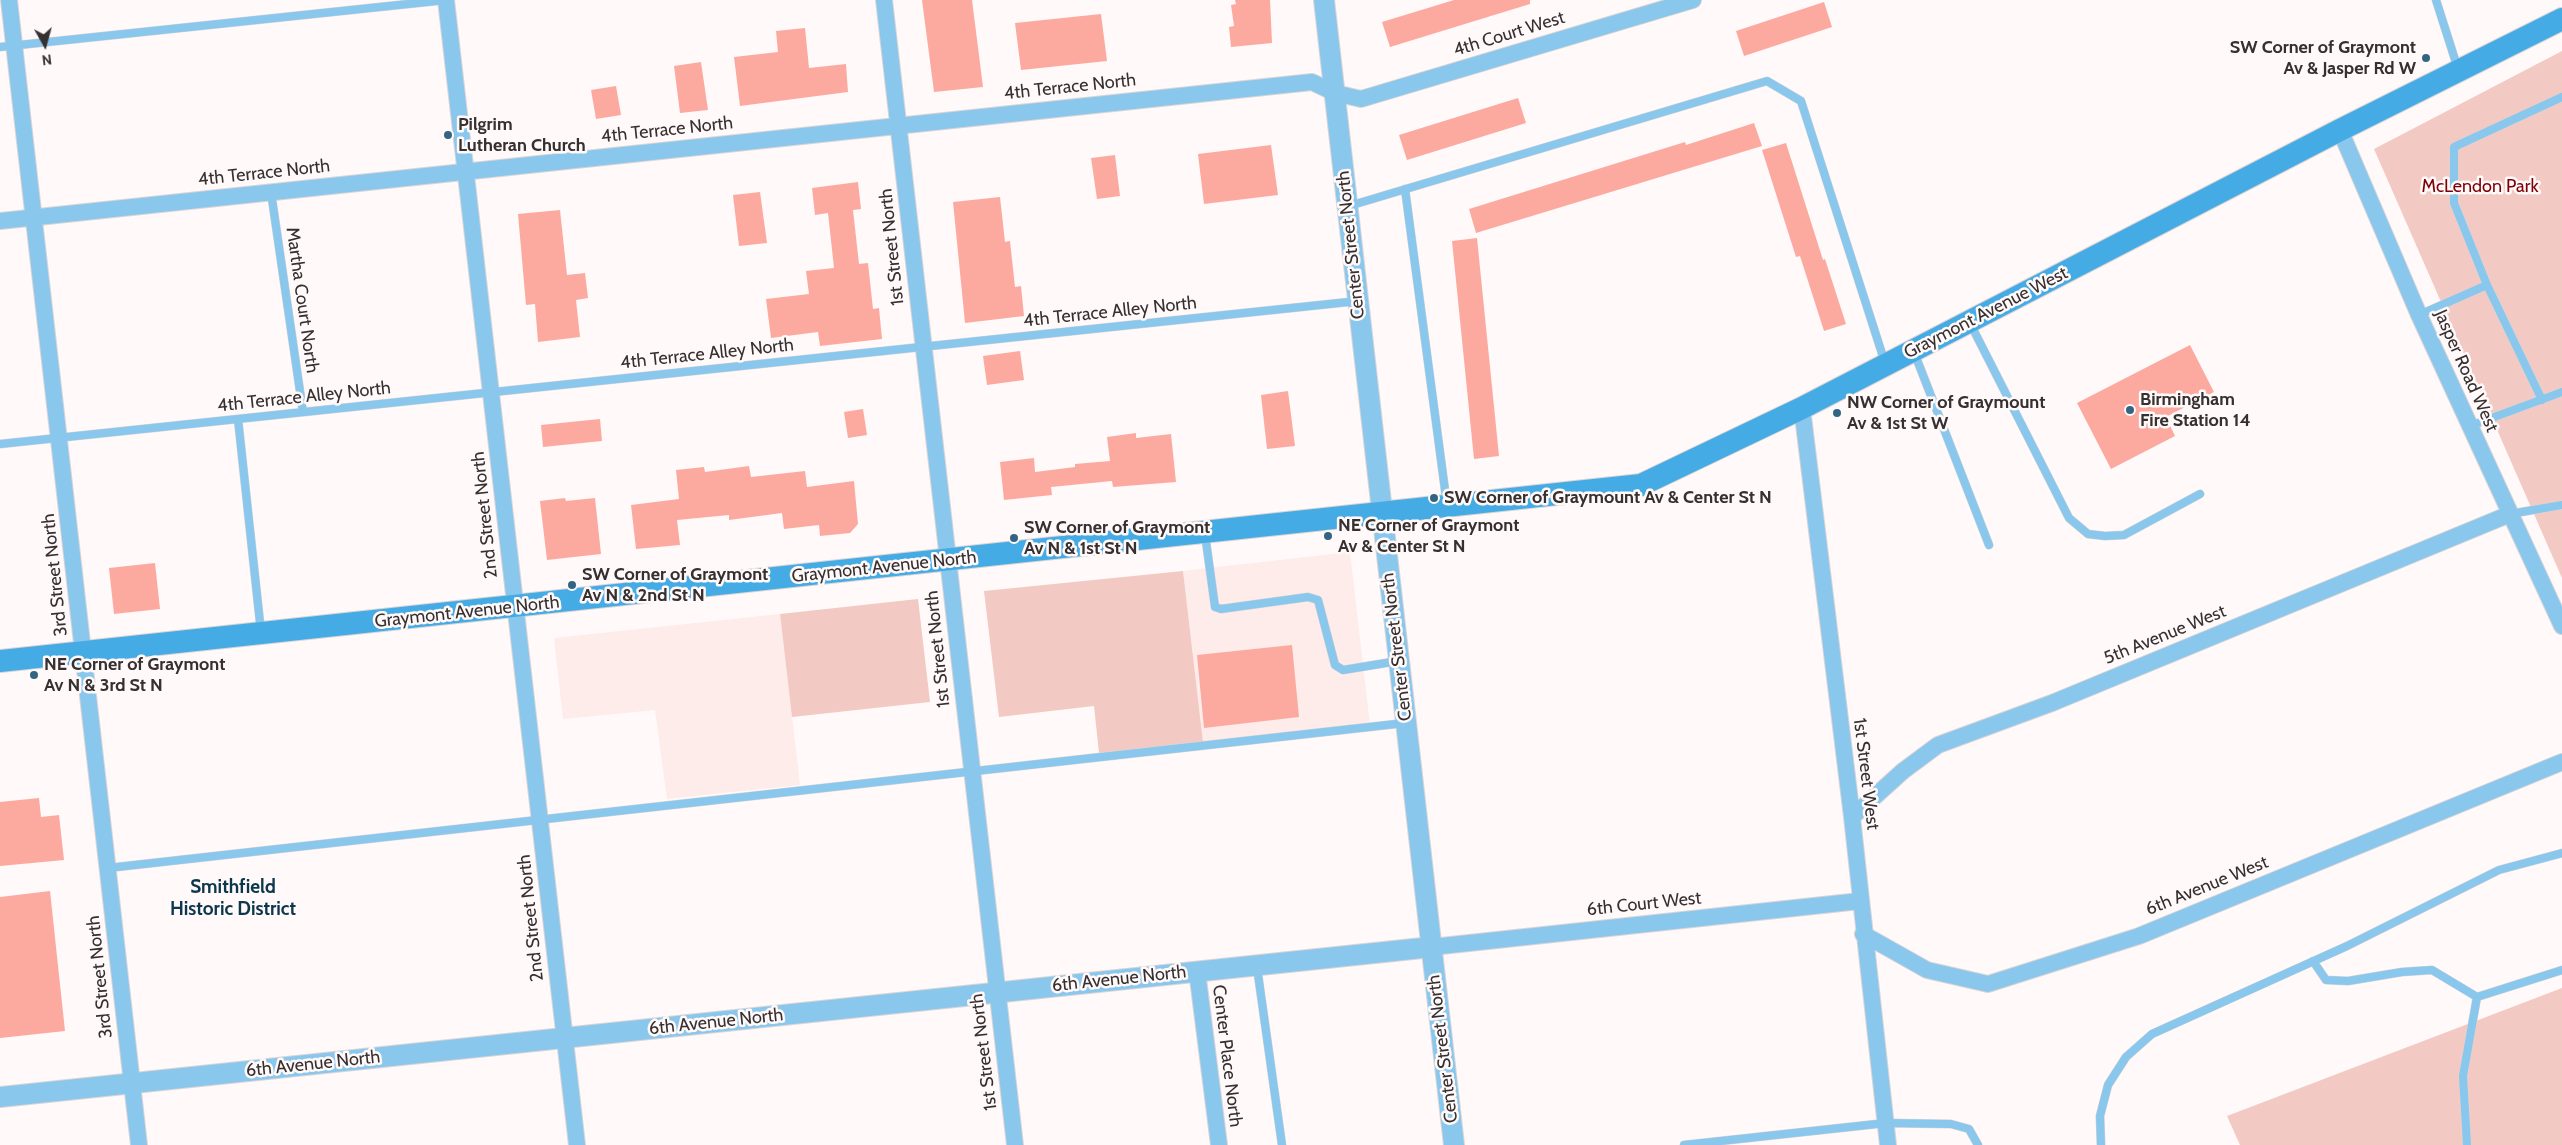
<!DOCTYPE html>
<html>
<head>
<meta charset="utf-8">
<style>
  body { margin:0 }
  #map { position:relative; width:2562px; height:1145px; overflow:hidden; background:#fff9f9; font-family:Cabin,sans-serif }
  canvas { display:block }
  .north { position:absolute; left:20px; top:20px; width:50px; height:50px; -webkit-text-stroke:4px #fff9f9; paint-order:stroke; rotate:173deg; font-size:14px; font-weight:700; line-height:20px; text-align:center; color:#363130 }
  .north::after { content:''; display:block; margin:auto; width:18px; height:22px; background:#363130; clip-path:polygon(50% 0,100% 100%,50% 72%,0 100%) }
</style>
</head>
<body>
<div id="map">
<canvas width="2562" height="1145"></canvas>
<div class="north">N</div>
</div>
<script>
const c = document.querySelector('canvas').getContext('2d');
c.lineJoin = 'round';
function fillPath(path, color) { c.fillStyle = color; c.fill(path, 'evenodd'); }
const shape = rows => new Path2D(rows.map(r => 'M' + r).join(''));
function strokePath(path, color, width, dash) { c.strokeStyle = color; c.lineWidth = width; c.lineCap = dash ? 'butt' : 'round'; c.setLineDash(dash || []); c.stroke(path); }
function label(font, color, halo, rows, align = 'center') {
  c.font = font + ' Cabin,sans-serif'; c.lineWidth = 5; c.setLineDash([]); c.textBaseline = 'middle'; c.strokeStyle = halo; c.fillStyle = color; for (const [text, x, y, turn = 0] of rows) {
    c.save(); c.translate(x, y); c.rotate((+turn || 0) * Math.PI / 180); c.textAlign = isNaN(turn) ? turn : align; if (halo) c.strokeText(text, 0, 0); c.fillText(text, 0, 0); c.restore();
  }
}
const built = shape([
  [1350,552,1370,725,1203,742,1183,571],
  [780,614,800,785,667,799,655,710,563,719,554,638]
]);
const green = shape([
  [2562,51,2562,578,2374,149],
  [1183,571,1203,742,1099,753,1094,706,999,717,984,591],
  [918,599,930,702,792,717,780,614],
  [2562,988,2562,1145,2240,1145,2227,1116]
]);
const building = shape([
  [922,0,972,0,983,87,934,92],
  [1235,0,1270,0,1272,43,1231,47,1229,27,1234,26,1231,5,1236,4],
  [1454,0,1530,0,1530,4,1390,47,1382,22],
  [1824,2,1832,27,1744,56,1736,31],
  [1101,14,1107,61,1021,70,1015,23],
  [805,28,809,68,846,64,848,92,740,106,734,57,778,52,776,31],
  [701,62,708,110,680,113,674,66],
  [616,86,621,115,596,119,591,90],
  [1518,98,1526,123,1407,160,1399,135],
  [1754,123,1762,146,1476,233,1469,209,1685,142,1686,145],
  [1786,143,1823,260,1825,259,1846,324,1824,331,1800,256,1796,257,1762,150],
  [1271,145,1278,195,1204,204,1198,154],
  [1115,155,1120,196,1097,199,1091,158],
  [858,182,861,209,853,210,859,264,868,263,873,309,879,308,882,339,820,346,818,332,771,338,766,299,809,294,806,271,834,268,828,213,815,215,812,188],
  [760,192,767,243,739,246,733,195],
  [1000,197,1005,242,1010,241,1015,287,1021,286,1024,316,965,323,953,202],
  [560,210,567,275,585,273,588,298,576,300,580,337,538,342,535,304,526,305,518,214],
  [1477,238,1499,456,1474,459,1452,241],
  [2190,345,2214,392,2166,417,2175,436,2111,469,2077,403],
  [1020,351,1024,380,987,385,983,356],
  [1288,391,1295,446,1267,449,1261,395],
  [863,409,867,435,848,438,844,412],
  [600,419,602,441,543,447,541,425],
  [1136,433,1136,438,1171,434,1176,482,1113,487,1112,481,1051,487,1052,495,1004,500,1000,462,1034,458,1035,472,1075,467,1075,464,1110,461,1107,437],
  [749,466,751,477,805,471,807,487,854,481,858,524,850,533,820,536,819,525,784,529,782,513,729,520,729,515,677,520,680,545,636,549,631,505,679,499,676,470,704,467,705,472],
  [565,498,566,501,595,498,601,554,547,560,540,501],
  [155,563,160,609,114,614,109,568],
  [1292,645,1299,717,1204,728,1197,655],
  [39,798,41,817,59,815,64,860,0,866,0,802],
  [50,891,65,1031,0,1038,0,897]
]);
const service = shape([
  [2436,0,2458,69],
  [0,47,446,0],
  [1405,189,1447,505],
  [271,192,303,412],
  [1349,206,1767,81,1801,101,1885,363],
  [2487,285,2454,203,2454,147,2562,97],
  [2419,315,2487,285,2542,400],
  [1970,323,2069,518,2088,534,2105,536,2124,535,2200,494],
  [1914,352,1989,545],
  [238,419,261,632],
  [2470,426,2562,392],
  [0,444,1358,301],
  [2510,514,2562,505],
  [1205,534,1215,607,1221,609,1308,597,1318,600,1335,665,1343,670,1398,661],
  [108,868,1405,723],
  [2313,961,2326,980,2348,981,2402,972,2432,970,2477,997],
  [1257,967,1282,1145],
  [1684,1145,1886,1123,1951,1124,1969,1129,1978,1145],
  [2101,1145,2100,1116,2108,1085,2126,1057,2152,1034,2347,946,2499,870,2562,853],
  [2467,1145,2463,1076,2477,997,2562,970]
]);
const minor = shape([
  [9,0,139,1145],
  [446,0,577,1145],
  [884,0,1015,1145],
  [2340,130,2419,315,2562,626],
  [0,221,1312,82,1335,93,1361,99,1693,0],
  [1802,408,1852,817,1888,1145],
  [1852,817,1903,771,1938,745,2052,703,2510,514],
  [1863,934,1927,970,1988,984,2139,936,2562,762],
  [1432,947,1860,901],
  [1197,971,1219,1145]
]);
const tertiary = shape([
  [1324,0,1454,1145],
  [0,1097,1432,947]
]);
const secondary = shape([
  [0,661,1641,485,1802,408,2340,130,2562,19]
]);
const markers = [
  [2426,58,5,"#336583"],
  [448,135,5,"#336583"],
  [2130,410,5,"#336583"],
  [1837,413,5,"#336583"],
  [1434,498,5,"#336583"],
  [1328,536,5,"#336583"],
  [1014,538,5,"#336583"],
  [572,585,5,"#336583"],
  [34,675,5,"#336583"]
];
const streetNames = [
  ["4th Court West",1509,34,-17],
  ["4th Terrace North",1070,87,-6],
  ["4th Terrace North",667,130,-6],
  ["4th Terrace North",264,173,-6],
  ["Center Street North",1351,245,-96],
  ["1st Street North",892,247,-96],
  ["Martha Court North",302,300,82],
  ["4th Terrace Alley North",1110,312,-6],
  ["Graymont Avenue West",1986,313,-27],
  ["4th Terrace Alley North",707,354,-6],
  ["Jasper Road West",2466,371,66],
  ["4th Terrace Alley North",304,397,-6],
  ["2nd Street North",485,515,-96],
  ["Graymont Avenue North",884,567,-6],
  ["3rd Street North",55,575,-96],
  ["Graymont Avenue North",467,612,-6],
  ["5th Avenue West",2165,635,-22],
  ["Center Street North",1397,647,-97],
  ["1st Street North",938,649,-96],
  ["1st Street West",1866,774,83],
  ["6th Avenue West",2207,886,-22],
  ["6th Court West",1644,904,-6],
  ["2nd Street North",531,918,-96],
  ["3rd Street North",100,977,-96],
  ["6th Avenue North",1119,979,-6],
  ["6th Avenue North",716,1022,-6],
  ["Center Street North",1443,1049,-97],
  ["1st Street North",984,1052,-97],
  ["Center Place North",1227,1056,83],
  ["6th Avenue North",313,1064,-6]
];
const poiNames = [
  ["SW Corner of Graymont",2416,48,"right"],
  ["Av & Jasper Rd W",2416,69,"right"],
  ["Pilgrim",458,125],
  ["Lutheran Church",458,146],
  ["Birmingham",2140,400],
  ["Fire Station 14",2140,421],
  ["NW Corner of Graymount",1847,403],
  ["Av & 1st St W",1847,424],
  ["SW Corner of Graymount Av & Center St N",1444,498],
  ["NE Corner of Graymont",1338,526],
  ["Av & Center St N",1338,547],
  ["SW Corner of Graymont",1024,528],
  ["Av N & 1st St N",1024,549],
  ["SW Corner of Graymont",582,575],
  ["Av N & 2nd St N",582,596],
  ["NE Corner of Graymont",44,665],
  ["Av N & 3rd St N",44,686]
];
const parkNames = [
  ["McLendon Park",2480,187]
];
const neighbourhoodNames = [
  ["Smithfield",233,887],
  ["Historic District",233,909]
];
fillPath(built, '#fdece9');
fillPath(green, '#f3c9c3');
fillPath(building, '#fcaaa0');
strokePath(service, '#dbd5d5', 9);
strokePath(minor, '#dbd5d5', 18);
strokePath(tertiary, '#dbd5d5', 22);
strokePath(secondary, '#dbd5d5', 24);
strokePath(service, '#8ac7ed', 8);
strokePath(minor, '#8ac7ed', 16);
strokePath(tertiary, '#8ac7ed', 20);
strokePath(secondary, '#45abe4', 22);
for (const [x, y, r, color] of markers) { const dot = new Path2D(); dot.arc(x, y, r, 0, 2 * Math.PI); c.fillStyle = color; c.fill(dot); strokePath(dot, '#fff9f9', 2); }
label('18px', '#363130', '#fff9f9', streetNames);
label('bold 18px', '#363130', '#fff9f9', poiNames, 'left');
label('18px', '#7e0006', '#fff9f9', parkNames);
label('bold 19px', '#0d374d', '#fff9f9', neighbourhoodNames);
</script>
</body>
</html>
